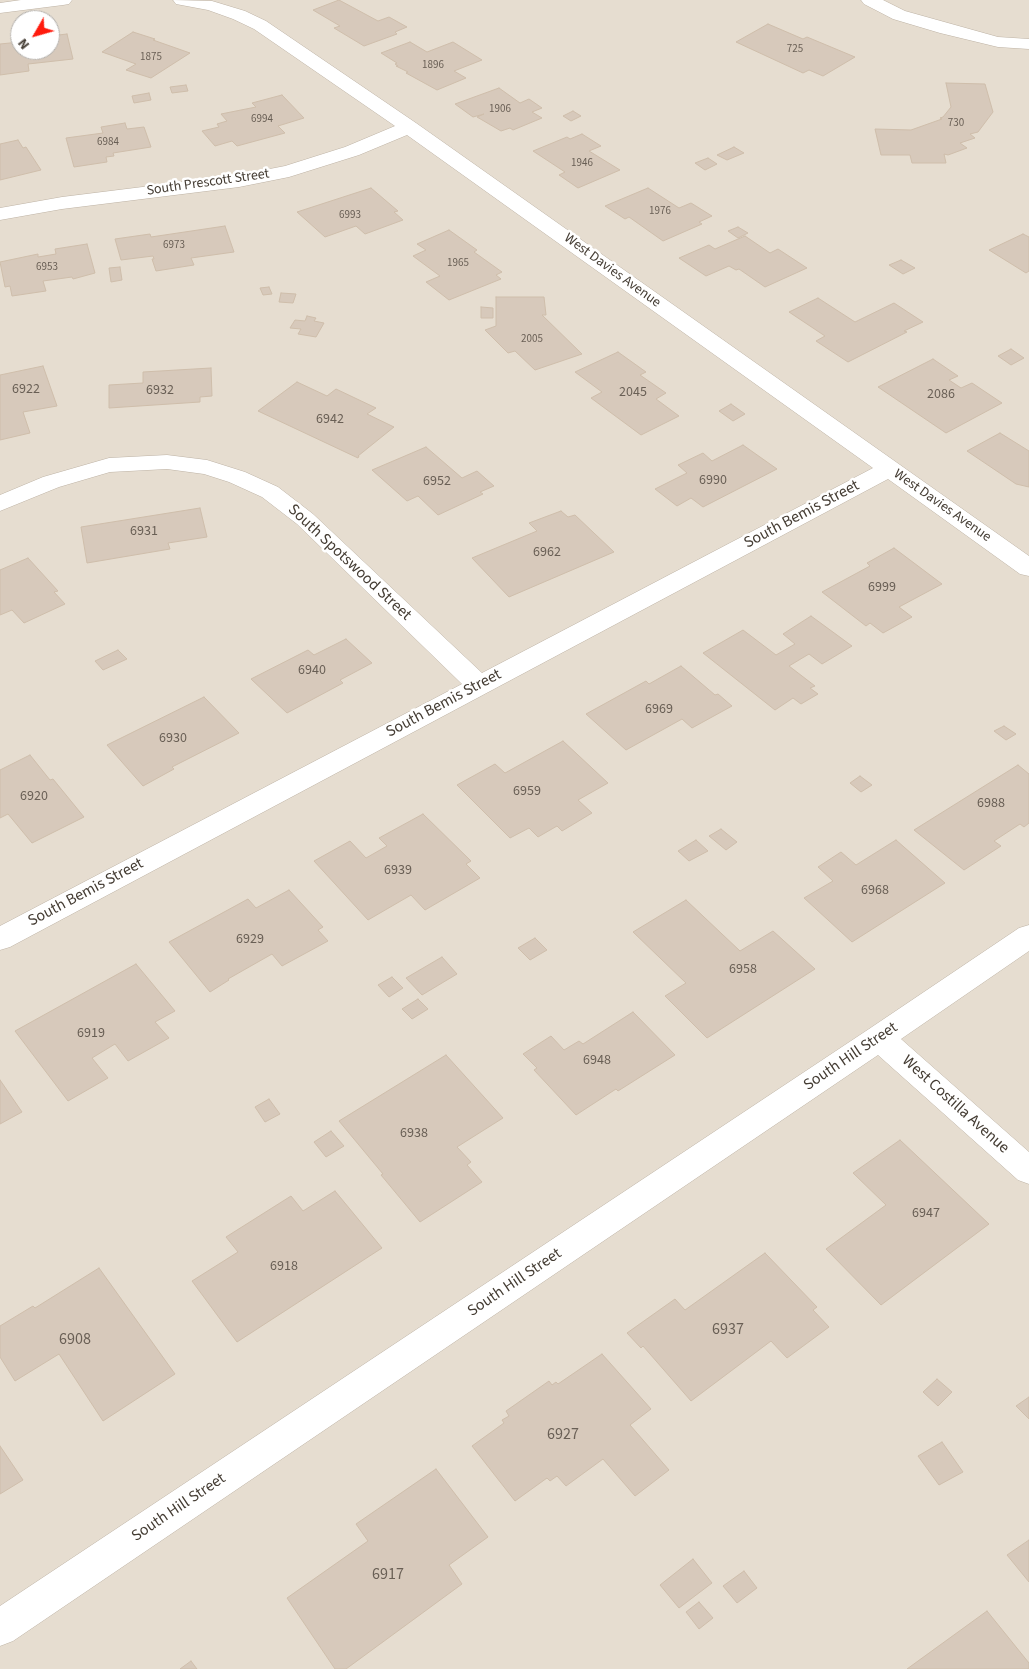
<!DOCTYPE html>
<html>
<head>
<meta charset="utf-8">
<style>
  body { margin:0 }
  #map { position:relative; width:1029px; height:1669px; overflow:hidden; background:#f2ece3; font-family:"Source Sans 3",sans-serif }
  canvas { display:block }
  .north { position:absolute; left:10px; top:10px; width:50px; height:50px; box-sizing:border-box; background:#fff; border:1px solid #b4b1ad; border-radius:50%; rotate:232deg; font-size:14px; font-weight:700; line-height:20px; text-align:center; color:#443c33 }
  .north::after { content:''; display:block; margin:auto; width:18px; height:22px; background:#ff1b0d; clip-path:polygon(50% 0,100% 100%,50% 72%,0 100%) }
</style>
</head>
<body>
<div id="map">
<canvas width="1029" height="1669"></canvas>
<div class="north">N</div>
</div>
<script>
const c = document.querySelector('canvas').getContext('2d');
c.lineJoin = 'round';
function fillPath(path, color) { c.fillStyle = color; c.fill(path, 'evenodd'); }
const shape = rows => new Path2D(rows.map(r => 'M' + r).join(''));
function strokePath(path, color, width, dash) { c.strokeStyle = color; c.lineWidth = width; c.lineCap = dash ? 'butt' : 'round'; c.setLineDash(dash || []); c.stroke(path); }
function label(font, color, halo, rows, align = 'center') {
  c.font = font + ' "Source Sans 3",sans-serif'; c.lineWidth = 5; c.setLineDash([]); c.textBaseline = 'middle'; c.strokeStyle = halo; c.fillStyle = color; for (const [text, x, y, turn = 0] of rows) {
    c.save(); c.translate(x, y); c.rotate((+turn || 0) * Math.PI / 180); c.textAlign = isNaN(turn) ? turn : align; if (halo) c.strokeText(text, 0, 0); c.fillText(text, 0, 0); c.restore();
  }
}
const residential = shape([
  [0,0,1029,0,1029,1669,0,1669],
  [20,20,50,20,50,50,20,50]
]);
const building = shape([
  [339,0,378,21,389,17,407,27,395,32,397,34,364,46,334,28,340,26,313,10,339,0],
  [768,24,803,39,807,37,855,57,823,76,809,70,803,73,736,42,768,24],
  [133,32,155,39,153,40,190,53,151,78,126,70,136,64,102,52,133,32],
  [67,34,73,59,28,64,29,71,0,75,0,44,20,42,20,50,50,50,50,36,67,34],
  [410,42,427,52,453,42,482,60,454,71,466,78,437,90,406,73,408,72,396,66,398,66,395,64,397,63,381,53,410,42],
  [946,83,985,84,993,112,978,132,970,134,975,138,960,143,967,148,948,155,944,154,946,163,912,163,910,155,881,155,875,129,911,130,942,119,940,118,943,117,951,107,946,83],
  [186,85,188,91,172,93,170,87,186,85],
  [499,88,520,103,529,99,542,108,532,112,542,118,513,130,510,128,501,131,477,117,484,114,473,117,455,104,499,88],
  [149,93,151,100,134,103,132,96,149,93],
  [282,95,304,118,278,126,285,133,237,146,232,141,215,146,202,131,219,127,217,124,227,121,221,114,256,107,252,103,282,95],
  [573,111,581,116,571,121,563,116,573,111],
  [125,123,127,129,144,127,151,147,113,153,114,156,106,157,107,162,74,167,66,138,103,133,101,127,125,123],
  [582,134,601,146,589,151,620,170,578,188,559,175,565,172,533,151,567,137,570,139,582,134],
  [18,140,23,148,26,147,41,170,0,180,0,144,18,140],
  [734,147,744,153,727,160,717,155,734,147],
  [708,158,717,164,705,170,695,163,708,158],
  [371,188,398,211,394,212,403,220,365,234,356,226,325,237,297,212,371,188],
  [648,188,679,208,691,203,712,216,699,222,702,224,663,241,629,217,625,219,605,206,648,188],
  [225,226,234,252,191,258,194,265,156,271,152,259,154,259,153,256,121,260,115,239,150,234,151,237,225,226],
  [738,227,748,233,738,238,728,231,738,227],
  [449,230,477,250,474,252,502,272,496,275,501,279,449,300,426,282,440,276,413,256,426,250,417,244,449,230],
  [1023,234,1029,237,1029,271,1026,273,989,250,1023,234],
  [745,236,770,253,778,249,807,268,765,287,739,269,736,270,729,266,706,276,679,258,709,245,715,249,745,236],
  [87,244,95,273,73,279,72,277,43,281,46,291,12,296,10,286,5,287,0,262,38,254,38,257,56,254,55,249,87,244],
  [901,260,915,268,903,274,889,265,901,260],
  [120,267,122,280,111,282,109,268,120,267],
  [269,287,272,294,263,295,260,288,269,287],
  [281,293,296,294,293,303,279,302,281,293],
  [496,297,544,297,546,315,542,315,582,354,535,370,515,351,508,353,485,330,496,326,496,297],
  [818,298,855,322,894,303,923,322,904,331,907,332,848,362,816,341,825,336,789,312,818,298],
  [481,307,493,308,493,318,481,318,481,307],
  [307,316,316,318,314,321,324,323,316,337,298,334,301,329,290,328,295,320,305,321,307,316],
  [1011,349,1024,358,1011,365,998,356,1011,349],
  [618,352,646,372,640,375,666,393,656,399,679,416,641,435,591,398,602,392,575,372,618,352],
  [933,359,958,376,949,380,961,388,972,383,1002,403,946,433,878,387,933,359],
  [43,366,57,406,23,412,30,433,0,440,0,375,43,366],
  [211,368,212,396,200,397,200,402,109,408,109,385,143,383,143,372,211,368],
  [297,382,327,396,336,389,376,408,367,414,394,427,358,456,359,456,358,458,258,411,297,382],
  [731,404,745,414,733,421,719,411,731,404],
  [1000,433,1029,451,1029,487,1016,484,967,451,1000,433],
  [743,445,777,469,703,507,691,498,677,506,655,489,687,473,678,465,703,453,712,461,743,445],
  [426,447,462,478,477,471,494,486,480,492,483,494,438,515,418,496,407,501,372,470,426,447],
  [200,508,207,537,168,543,170,549,87,563,81,527,200,508],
  [561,511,568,517,575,515,614,552,509,597,472,558,537,531,529,523,561,511],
  [894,548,942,584,899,607,912,617,883,633,870,623,866,626,822,592,870,566,867,563,894,548],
  [28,558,58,591,54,592,65,604,24,623,12,610,0,615,0,570,28,558],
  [811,616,852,646,822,664,809,654,789,666,815,686,810,688,818,694,801,704,793,698,775,710,703,653,743,630,776,655,795,644,783,634,811,616],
  [346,639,372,663,340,680,343,683,287,713,251,679,308,650,314,655,346,639],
  [118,650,127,659,103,670,95,661,118,650],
  [681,666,715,695,718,694,732,706,692,728,682,719,626,750,586,714,646,681,649,684,681,666],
  [204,697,239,733,172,767,174,769,143,786,107,745,204,697],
  [1004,726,1016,734,1006,740,994,731,1004,726],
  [563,741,608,783,578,800,592,813,562,831,557,826,538,837,529,828,510,838,457,785,495,764,505,773,563,741],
  [30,755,50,780,53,779,84,817,32,843,8,814,0,818,0,770,30,755],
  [1018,765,1029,774,1029,823,1024,827,1020,824,994,841,1001,846,964,870,914,830,1018,765],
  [860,776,872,785,861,792,850,783,860,776],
  [423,814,471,861,466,864,480,878,425,910,411,895,368,920,314,861,350,841,366,858,387,846,379,838,423,814],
  [721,829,737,842,726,850,709,836,721,829],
  [696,840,708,851,689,861,678,851,696,840],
  [896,840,945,883,852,942,804,898,833,881,818,867,841,852,856,865,896,840],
  [289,890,323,927,318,930,328,941,282,966,272,954,228,979,229,980,210,992,169,942,248,899,256,908,289,890],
  [686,900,740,951,773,931,815,969,707,1038,665,996,686,983,633,932,686,900],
  [535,938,547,950,530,960,518,948,535,938],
  [442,957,457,974,422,995,406,978,442,957],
  [136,964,175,1011,155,1022,169,1038,128,1061,115,1044,92,1058,108,1078,68,1101,15,1031,136,964],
  [392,977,403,988,389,997,378,985,392,977],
  [418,999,428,1009,412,1019,402,1009,418,999],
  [633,1012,675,1055,618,1091,616,1089,576,1115,534,1070,537,1068,523,1054,551,1036,564,1050,579,1041,583,1044,633,1012],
  [446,1055,503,1118,457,1147,471,1162,467,1165,482,1182,420,1222,381,1175,383,1174,339,1121,446,1055],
  [0,1080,22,1112,0,1124,0,1080],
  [269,1099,280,1114,265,1122,255,1107,269,1099],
  [331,1131,344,1146,326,1157,314,1142,331,1131],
  [900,1140,989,1224,881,1305,826,1249,886,1205,853,1173,900,1140],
  [335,1191,382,1248,237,1342,192,1281,238,1252,226,1237,291,1196,303,1211,335,1191],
  [765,1253,817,1307,813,1310,829,1327,787,1358,771,1341,691,1401,643,1346,641,1348,627,1333,675,1299,685,1310,765,1253],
  [99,1268,175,1374,103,1421,59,1354,15,1381,0,1357,0,1326,33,1306,35,1308,99,1268],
  [602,1354,651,1409,630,1425,669,1470,635,1496,603,1459,566,1486,557,1476,550,1481,547,1478,515,1501,472,1446,504,1423,502,1420,509,1416,506,1411,549,1381,552,1385,556,1382,558,1384,602,1354],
  [937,1379,952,1392,938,1406,923,1392,937,1379],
  [1029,1397,1029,1419,1016,1406,1029,1397],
  [942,1442,963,1472,939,1485,918,1456,942,1442],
  [0,1446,23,1480,0,1494,0,1446],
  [436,1469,488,1537,449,1565,462,1584,346,1669,335,1669,287,1598,368,1541,356,1524,436,1469],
  [1029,1540,1029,1582,1007,1555,1029,1540],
  [693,1559,712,1583,679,1608,660,1585,693,1559],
  [744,1571,757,1588,737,1603,723,1586,744,1571],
  [699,1602,713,1618,699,1629,686,1612,699,1602],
  [987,1611,1029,1663,1029,1669,907,1669,987,1611],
  [191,1661,197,1669,180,1669,191,1661]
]);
const street = shape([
  [21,0,72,0,69,4,63,5,0,13,0,3,21,0],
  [173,0,212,1,245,11,266,21,416,123,1029,556,1029,576,1020,574,888,479,10,947,0,950,0,926,462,684,297,524,262,497,229,482,204,474,167,469,110,472,59,487,0,511,0,495,43,477,109,458,167,455,207,460,245,472,278,487,313,514,482,673,873,468,407,135,359,155,289,177,239,187,62,209,0,220,0,208,62,197,239,175,285,166,345,147,395,126,254,29,233,19,208,10,176,4,173,0],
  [861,0,883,0,905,11,998,37,1029,39,1029,49,998,47,940,33,893,19,864,4,861,0],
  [1029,925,1029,951,901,1039,1029,1152,1029,1184,1018,1180,878,1055,13,1641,0,1646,0,1606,869,1029,1019,928,1029,925]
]);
const farNumbernames = [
  ["725",795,50],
  ["1875",151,58],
  ["1896",433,66],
  ["1906",500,110],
  ["6994",262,120],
  ["730",956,124],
  ["6984",108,143],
  ["1946",582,164],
  ["1976",660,212],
  ["6993",350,216],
  ["6973",174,246],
  ["1965",458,264],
  ["6953",47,268],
  ["2005",532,340]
];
const farStreetnames = [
  ["South Prescott Street",208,183,-8],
  ["West Davies Avenue",612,271,36],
  ["West Davies Avenue",942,506,35]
];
const numberNames = [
  ["6922",26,390],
  ["6932",160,391],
  ["2045",633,393],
  ["2086",941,395],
  ["6942",330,420],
  ["6990",713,481],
  ["6952",437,482],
  ["6931",144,532],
  ["6962",547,553],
  ["6999",882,588],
  ["6940",312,671],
  ["6969",659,710],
  ["6930",173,739],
  ["6959",527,792],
  ["6920",34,797],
  ["6988",991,804],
  ["6939",398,871],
  ["6968",875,891],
  ["6929",250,940],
  ["6958",743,970],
  ["6919",91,1034],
  ["6948",597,1061],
  ["6938",414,1134],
  ["6947",926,1214],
  ["6918",284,1267]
];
const streetNames = [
  ["South Bemis Street",802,515,-28],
  ["South Spotswood Street",349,563,43],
  ["South Bemis Street",444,704,-28],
  ["South Bemis Street",86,893,-28],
  ["South Hill Street",851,1057,-34],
  ["West Costilla Avenue",955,1105,42],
  ["South Hill Street",515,1283,-34],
  ["South Hill Street",179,1508,-34]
];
const nearNumbernames = [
  ["6937",728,1330],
  ["6908",75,1340],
  ["6927",563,1435],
  ["6917",388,1575]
];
fillPath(residential, '#e6ddd0');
fillPath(building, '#d7c9bb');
strokePath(building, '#cfbeab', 1);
strokePath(street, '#beb3a5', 1);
fillPath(street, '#fff');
label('11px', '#695f55', null, farNumbernames);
label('14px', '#443c33', '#fff', farStreetnames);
label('14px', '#695f55', null, numberNames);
label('16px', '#443c33', '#fff', streetNames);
label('16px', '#695f55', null, nearNumbernames);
</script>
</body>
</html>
